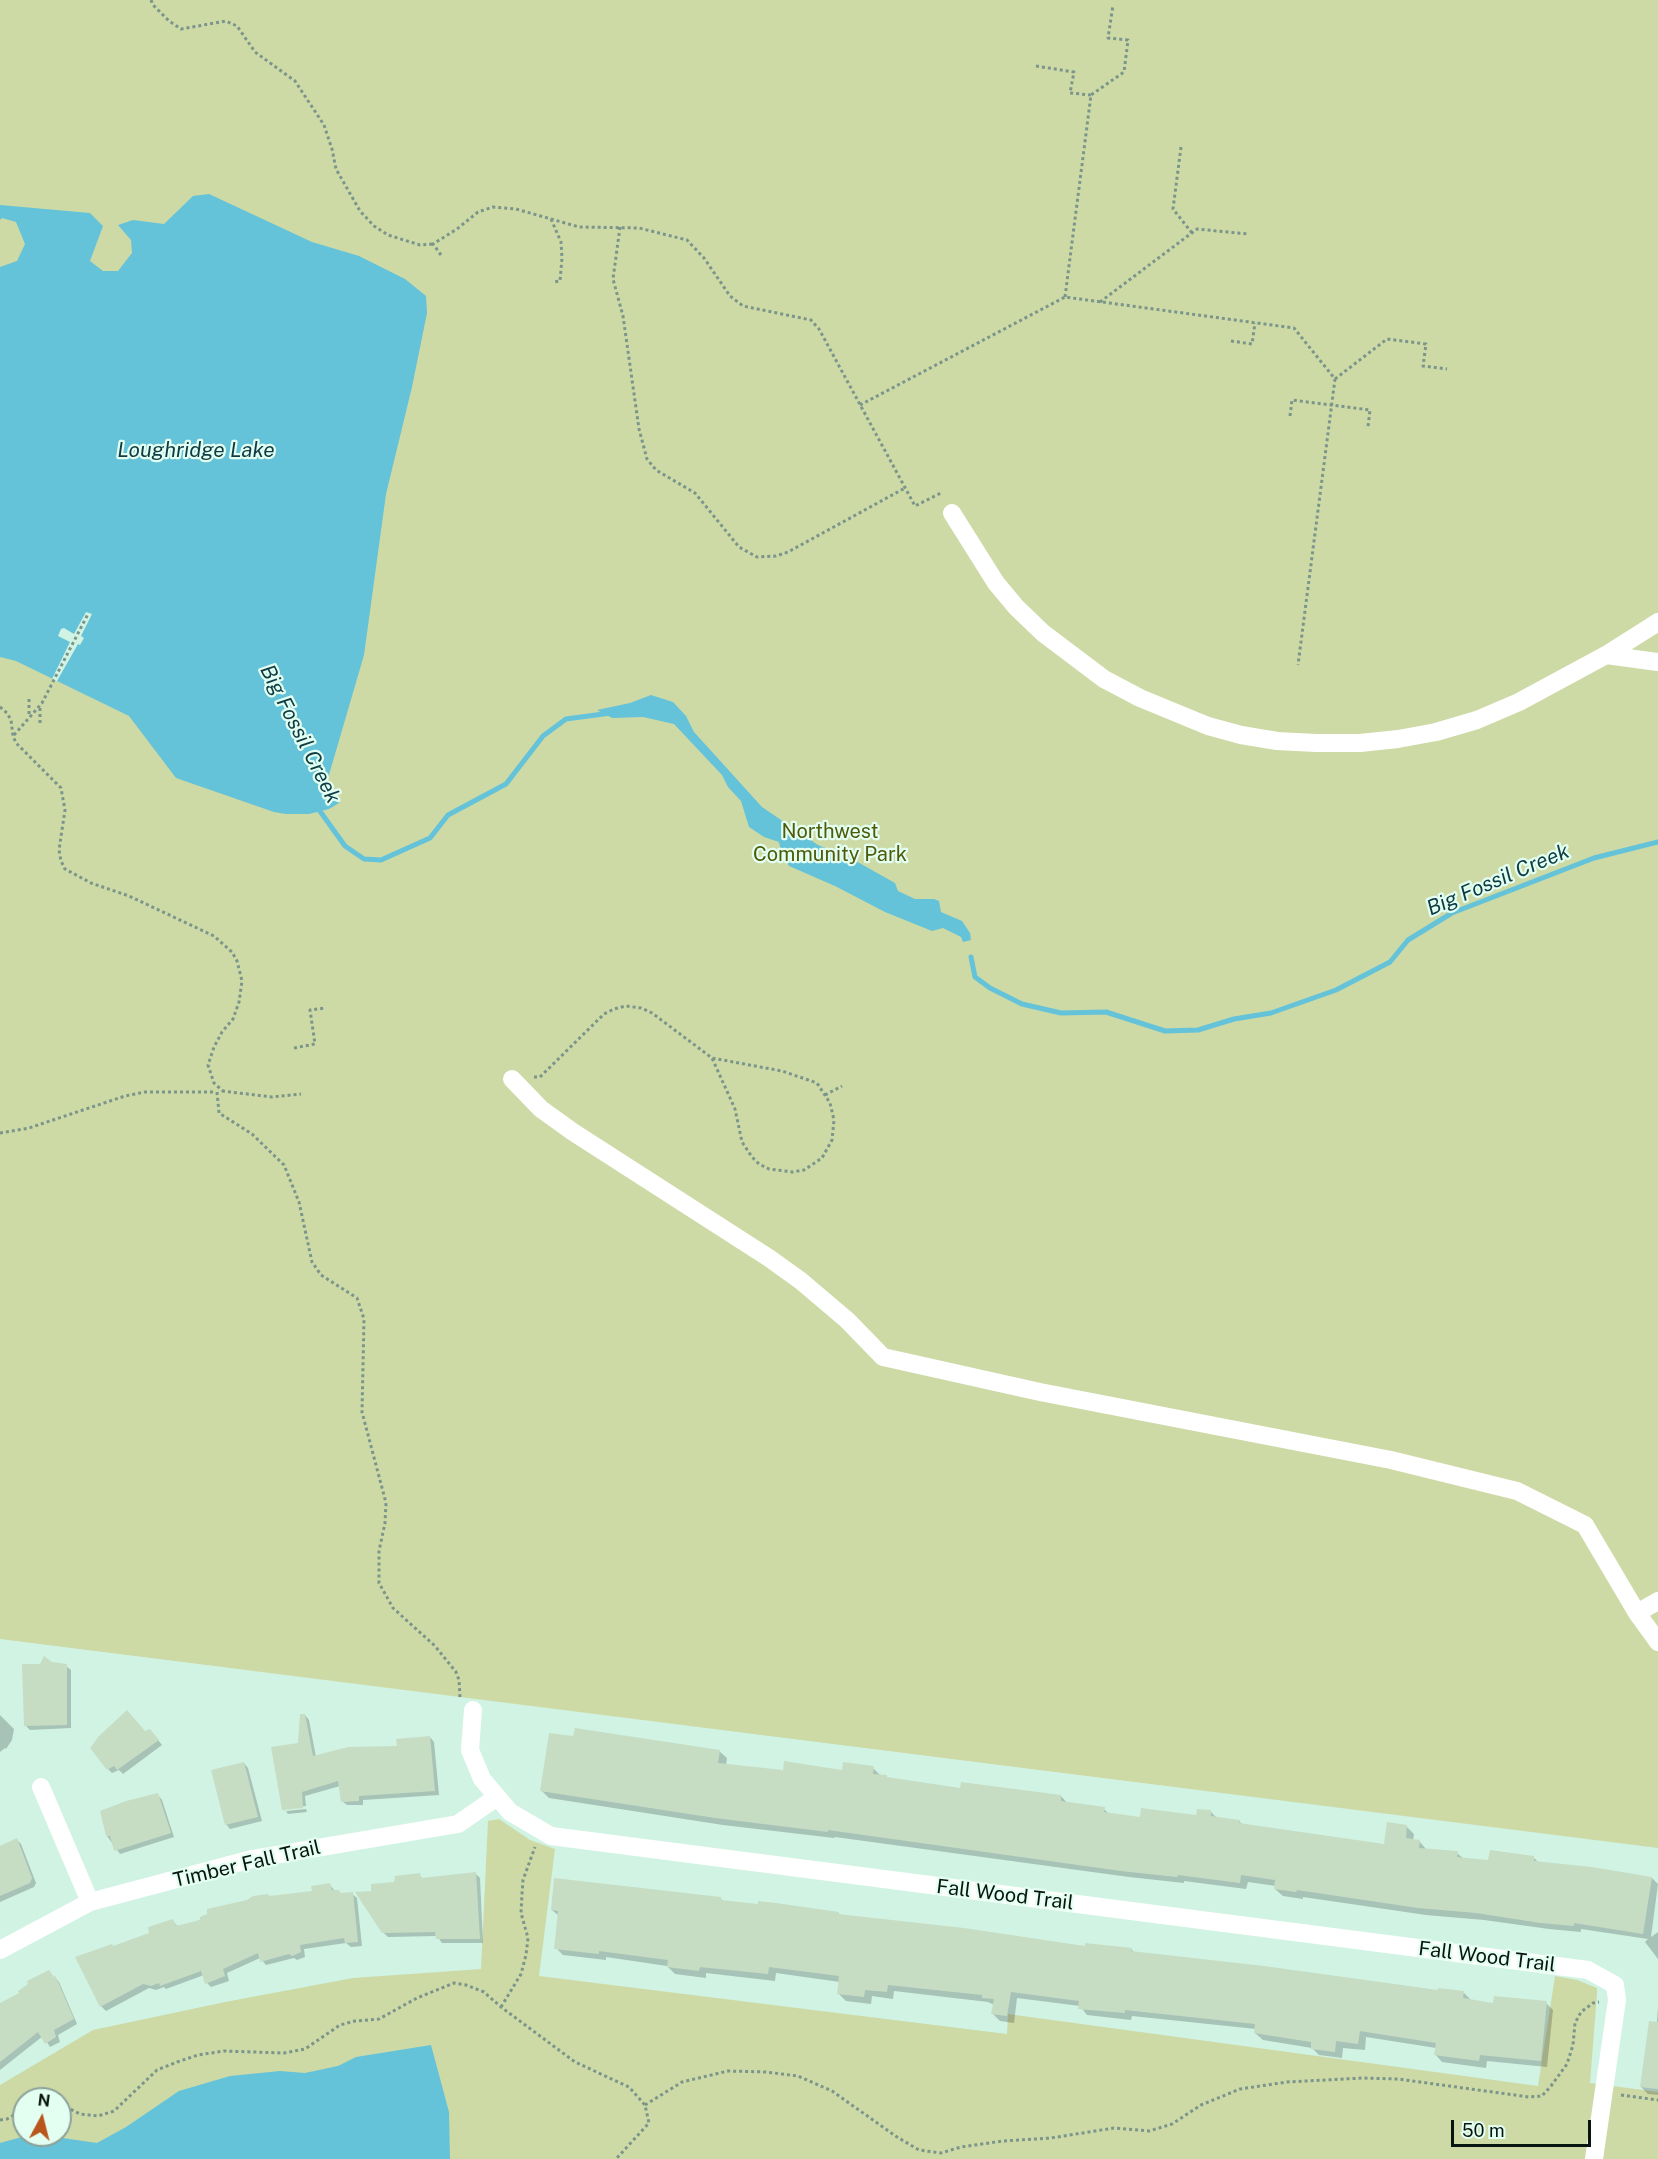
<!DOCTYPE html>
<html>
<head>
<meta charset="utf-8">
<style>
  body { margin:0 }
  #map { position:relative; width:1658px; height:2159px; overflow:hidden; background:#d1f3e4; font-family:"Public Sans",sans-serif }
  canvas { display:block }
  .north { position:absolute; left:12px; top:2087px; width:60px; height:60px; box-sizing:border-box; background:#e3fff2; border:2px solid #8ca198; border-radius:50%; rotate:7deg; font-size:16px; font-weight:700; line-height:24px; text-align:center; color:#091510 }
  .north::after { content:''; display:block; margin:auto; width:21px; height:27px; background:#b9561d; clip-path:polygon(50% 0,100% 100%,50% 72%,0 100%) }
  .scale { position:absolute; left:1451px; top:2120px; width:140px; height:27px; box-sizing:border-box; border:3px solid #091510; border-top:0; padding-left:8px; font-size:18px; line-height:21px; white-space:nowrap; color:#091510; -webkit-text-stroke:4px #e3fff2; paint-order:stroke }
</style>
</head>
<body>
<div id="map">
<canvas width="1658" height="2159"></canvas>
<div class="north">N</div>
<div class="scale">50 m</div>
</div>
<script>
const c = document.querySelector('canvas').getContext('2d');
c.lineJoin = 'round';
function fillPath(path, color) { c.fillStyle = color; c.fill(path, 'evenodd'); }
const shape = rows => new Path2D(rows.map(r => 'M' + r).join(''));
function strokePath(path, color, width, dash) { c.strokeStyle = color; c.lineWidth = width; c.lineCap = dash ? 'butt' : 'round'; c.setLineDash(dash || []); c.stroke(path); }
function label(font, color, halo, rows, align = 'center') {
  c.font = font + ' "Public Sans",sans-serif'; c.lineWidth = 4.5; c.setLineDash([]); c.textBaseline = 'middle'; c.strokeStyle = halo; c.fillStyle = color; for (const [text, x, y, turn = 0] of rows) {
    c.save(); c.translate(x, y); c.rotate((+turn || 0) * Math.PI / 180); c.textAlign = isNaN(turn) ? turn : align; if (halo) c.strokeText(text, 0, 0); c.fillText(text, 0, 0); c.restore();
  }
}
const green = shape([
  [0,0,1658,0,1658,1848,0,1639],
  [499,1819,530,1840,555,1849,539,1976,1007,2034,1008,2014,1538,2086,1555,1976,1577,1980,1597,1988,1597,1994,1590,2083,1658,2092,1658,2159,0,2159,0,2085,93,2030,225,2002,353,1978,481,1969,488,1821],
  [24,2099,60,2099,60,2135,24,2135]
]);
const water = shape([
  [209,194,312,242,359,256,405,279,426,296,427,313,412,387,386,494,364,655,326,785,339,803,329,809,309,814,286,814,274,812,176,778,129,716,16,661,0,657,0,267,17,261,25,244,16,222,2,218,0,220,0,205,90,213,103,226,90,261,103,271,118,271,132,253,131,240,118,225,133,220,164,224,193,196],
  [651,695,673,702,686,716,694,732,762,807,818,845,854,860,895,883,898,891,915,899,934,899,939,901,941,912,962,921,970,933,971,940,963,942,961,937,943,928,932,931,885,912,835,886,789,866,781,851,779,842,764,837,749,827,741,801,728,787,722,775,674,724,643,717,612,718,597,710,630,703],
  [431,2045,449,2112,450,2159,0,2159,0,2143,29,2135,42,2135,97,2143,126,2127,179,2091,230,2076,280,2071,305,2073,338,2066,356,2057]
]);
const pier = shape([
  [86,612,92,614,81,636,84,638,80,645,78,644,57,681,54,681,52,679,70,642,58,636,61,629,64,628,74,634]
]);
const shadow = shape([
  [52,1664,66,1666,71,1670,71,1728,30,1730,25,1725],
  [0,1715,14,1729,12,1740,6,1749,5,1748,0,1752],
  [305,1715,309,1720,316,1757,398,1748,430,1737,434,1742,439,1795,363,1800,363,1805,347,1805,342,1801,340,1786,305,1796,306,1806,285,1808,285,1811,284,1809],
  [145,1733,154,1735,162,1745,123,1774,119,1770,112,1773,108,1769],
  [719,1751,727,1758,726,1765,784,1771,844,1771,873,1768,880,1775,889,1779,961,1790,1061,1796,1068,1804,1104,1809,1110,1815,1141,1819,1197,1816,1211,1812,1217,1818,1239,1821,1243,1825,1386,1846,1407,1827,1414,1834,1413,1841,1419,1841,1426,1849,1457,1853,1464,1859,1490,1862,1534,1858,1539,1863,1652,1878,1658,1884,1651,1937,1658,1932,1658,1959,1645,1942,1648,1939,1581,1929,1581,1932,1549,1929,1484,1920,1426,1915,1303,1897,1303,1899,1283,1896,1275,1889,1276,1886,1248,1882,1246,1889,1184,1881,1184,1883,1129,1877,835,1837,834,1838,723,1825,549,1798,542,1791],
  [244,1763,248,1768,262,1821,230,1829,226,1824],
  [158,1795,162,1800,174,1837,120,1854,107,1836],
  [306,1809,307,1812,288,1814,286,1811],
  [17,1840,21,1844,36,1883,34,1887,0,1902,0,1847],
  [476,1874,480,1878,483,1943,442,1943,437,1936,388,1937,383,1932,373,1892,419,1875,423,1879],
  [329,1884,335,1891,338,1891,342,1894,352,1894,357,1898,362,1946,351,1947,346,1943,304,1949,305,1957,297,1960,294,1958,266,1965,260,1958,227,1973,229,1981,211,1987,207,1983,204,1975,166,1989,164,1987,156,1990,149,1988,106,2011,101,2006,78,1958,114,1948,150,1934,173,1921,178,1927,270,1898,314,1892],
  [720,1898,724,1902,838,1913,841,1916,1086,1948,1131,1949,1134,1952,1439,1992,1464,1993,1471,2000,1495,2005,1546,2003,1553,2010,1547,2067,1487,2061,1486,2068,1442,2062,1435,2054,1436,2048,1366,2037,1365,2050,1343,2048,1342,2058,1319,2055,1312,2048,1263,2040,1255,2033,1256,2029,1132,2016,1131,2020,1087,2015,1080,2006,1017,1998,1014,2023,1000,2021,993,2014,994,2005,988,2002,894,1991,893,1999,872,1996,871,2004,846,2001,839,1994,840,1982,776,1973,775,1981,706,1973,706,1978,675,1974,667,1966,606,1957,606,1960,563,1955,556,1948,559,1916,552,1910],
  [55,1977,59,1982,77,2024,58,2035,60,2042,50,2047,43,2036,0,2070,0,2005],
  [1658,2007,1658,2095,1648,2094,1641,2087,1655,2046]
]);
const stream = shape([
  [317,807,345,846,364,859,381,860,430,838,448,815,506,784,543,736,566,719,611,713],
  [971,957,975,977,990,988,1022,1004,1061,1013,1106,1012,1165,1031,1198,1030,1234,1019,1271,1013,1336,990,1390,962,1408,940,1452,913,1594,858,1658,842]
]);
const building = shape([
  [44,1656,52,1662,67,1664,67,1725,24,1726,22,1664,40,1664],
  [127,1710,145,1731,150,1729,159,1740,117,1770,114,1766,107,1770,90,1748,99,1736],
  [300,1714,305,1714,313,1756,348,1747,397,1746,396,1739,430,1736,435,1791,359,1796,359,1801,341,1802,338,1781,302,1792,303,1808,282,1810,271,1747,298,1743],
  [575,1728,720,1750,718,1763,783,1770,784,1761,842,1770,843,1762,874,1766,873,1774,887,1775,887,1777,960,1788,961,1782,1061,1795,1061,1801,1105,1807,1104,1812,1140,1817,1141,1808,1196,1815,1197,1809,1211,1810,1211,1816,1240,1820,1239,1823,1384,1844,1387,1822,1407,1825,1406,1838,1420,1840,1419,1848,1458,1851,1457,1857,1488,1860,1490,1850,1534,1856,1534,1861,1592,1867,1652,1877,1643,1934,1574,1923,1574,1926,1541,1923,1476,1913,1418,1908,1297,1890,1296,1892,1274,1889,1275,1880,1241,1875,1240,1883,1178,1875,1177,1877,1121,1871,828,1830,828,1832,715,1818,540,1791,549,1733,573,1736],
  [244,1762,258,1817,225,1825,211,1770],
  [158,1793,171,1833,114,1851,110,1836,106,1836,100,1811,126,1801],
  [17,1838,32,1878,30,1883,0,1896,0,1846],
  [476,1872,480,1939,436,1939,435,1932,382,1933,355,1892,371,1891,371,1884,394,1882,395,1876,420,1873,421,1878],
  [554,1878,721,1897,721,1900,758,1904,758,1901,776,1903,839,1912,838,1914,964,1928,1085,1946,1085,1943,1132,1948,1131,1951,1264,1966,1438,1990,1438,1988,1464,1991,1463,1998,1493,2003,1494,1996,1547,2001,1541,2061,1480,2055,1479,2061,1434,2055,1436,2043,1360,2031,1358,2044,1336,2041,1335,2052,1311,2049,1311,2042,1254,2033,1255,2024,1125,2010,1125,2013,1078,2009,1079,2001,1011,1992,1007,2016,991,2014,994,1999,982,1998,982,1995,888,1985,887,1992,865,1990,864,1997,837,1994,839,1976,769,1967,768,1974,700,1967,699,1971,667,1967,668,1960,599,1951,599,1954,554,1949,558,1911,551,1910],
  [330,1883,332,1890,339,1890,340,1893,353,1892,358,1942,345,1943,344,1938,300,1945,301,1952,292,1956,289,1954,260,1962,258,1953,223,1969,225,1976,205,1984,201,1971,160,1986,159,1983,151,1986,143,1984,100,2007,75,1957,112,1944,113,1946,149,1933,148,1927,173,1919,176,1926,200,1920,200,1917,207,1914,207,1909,247,1900,253,1896,268,1894,269,1896,312,1891,311,1886],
  [49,1970,54,1977,55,1975,74,2019,54,2030,56,2037,45,2044,38,2032,0,2062,0,2003,19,1993,18,1991,28,1984,27,1981],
  [1649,2021,1658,2022,1658,2089,1640,2087]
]);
const path = shape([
  [151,0,153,5,169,21,181,29,226,21,237,26,255,52,295,81,324,125,332,149,336,169,360,211,374,226,388,235,420,245,433,244],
  [1036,66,1074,72,1070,93,1091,95],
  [1181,147,1173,209,1192,233],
  [551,219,561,242,562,258,560,281,553,282],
  [620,227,613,279,623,316,639,429,647,459,656,470,695,493,739,547,757,557,776,556,788,552,905,488],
  [441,255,433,244,457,229,478,212,493,207,516,209,579,227,639,228,687,240,704,258,730,296,743,306,811,320,819,329,915,506,941,493],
  [1065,297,1091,95,1124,72,1128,40,1108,38,1113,5],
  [1100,302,1197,229,1248,234],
  [1231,341,1252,344,1255,323],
  [1335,379,1387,339,1426,344,1423,366,1447,369],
  [860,405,1065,297,1294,328,1335,379,1298,665],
  [1290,416,1292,400,1370,410,1368,427],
  [29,699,29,717],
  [0,707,7,713,11,720,13,736,16,743,61,788,65,810,59,850,61,861,65,869,91,883,129,896,214,936,232,952,237,961,242,981,239,1002,233,1019,222,1032,214,1047,208,1065,214,1083,223,1091],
  [40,723,40,707],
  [14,735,42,703,88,614],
  [294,1048,315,1044,310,1010,326,1008],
  [534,1077,540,1077,604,1014,614,1009,626,1006,641,1008,652,1013,712,1058,735,1109,742,1142,752,1157,759,1164,769,1169,793,1172,804,1170,822,1158,832,1140,834,1120,830,1103,817,1083,782,1071,712,1058],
  [222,1091,272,1097,301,1094],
  [217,1092,219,1113,252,1134,284,1165,299,1202,312,1262,321,1275,357,1298,364,1319,362,1412,386,1503,385,1523,379,1551,379,1583,393,1608,435,1646,456,1672,459,1680,460,1698],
  [825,1095,842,1086],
  [0,1133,29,1128,125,1096,145,1092,216,1092],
  [501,2007,521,1974,526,1955,528,1938,521,1913,522,1894,523,1880,535,1847],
  [1621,2095,1658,2100],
  [60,2104,80,2114,98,2116,114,2111,157,2070,177,2062,198,2055,224,2051,284,2053,305,2049,340,2025,355,2021,379,2019,417,1998,454,1983,466,1985,484,1992,501,2007,575,2062,629,2087,645,2105,649,2123,616,2159],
  [645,2105,682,2082,728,2071,766,2072,798,2076,832,2091,897,2137,919,2150,941,2153,961,2147,1003,2141,1051,2138,1114,2128,1149,2131,1172,2124,1201,2105,1240,2089,1287,2082,1363,2078,1398,2079,1529,2097,1542,2096,1551,2086,1567,2064,1573,2045,1575,2023,1581,2012,1593,2003,1599,2002],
  [0,2120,7,2119,24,2109]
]);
const minor = shape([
  [952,513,996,583,1016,607,1043,633,1104,679,1140,698,1208,726,1241,735,1277,741,1316,743,1360,743,1398,739,1436,732,1477,720,1519,702,1606,655,1658,662],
  [1606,655,1658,622],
  [512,1079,541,1109,573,1132,769,1258,801,1281,847,1320,883,1357,1040,1392,1391,1460,1517,1491,1585,1525,1637,1613,1658,1642],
  [1637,1613,1658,1601],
  [473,1710,470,1750,482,1779,510,1812,551,1836,1588,1970,1615,1985,1617,2000,1594,2159],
  [41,1787,90,1902],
  [0,1950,90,1902,252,1859,458,1824,497,1797]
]);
const parkNames = [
  ["Northwest",830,832],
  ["Community Park",830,855]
];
const streetNames = [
  ["Timber Fall Trail",247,1864,-13],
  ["Fall Wood Trail",1005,1895,7],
  ["Fall Wood Trail",1487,1957,7]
];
const waterNames = [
  ["Loughridge Lake",196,451],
  ["Big Fossil Creek",300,734,63],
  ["Big Fossil Creek",1498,880,-23]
];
fillPath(green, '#cddaa6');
fillPath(water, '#64c2d9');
fillPath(pier, '#d1f3e4');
fillPath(shadow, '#0003');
strokePath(stream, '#64c2d9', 5);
fillPath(building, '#c6ddc4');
strokePath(path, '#7c958a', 3, [3, 3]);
strokePath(minor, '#fff', 18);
label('20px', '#4e5a08', '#e3fff2', parkNames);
label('20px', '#091510', '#e3fff2', streetNames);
label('italic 21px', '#0e3b44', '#e3fff2', waterNames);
</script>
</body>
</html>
